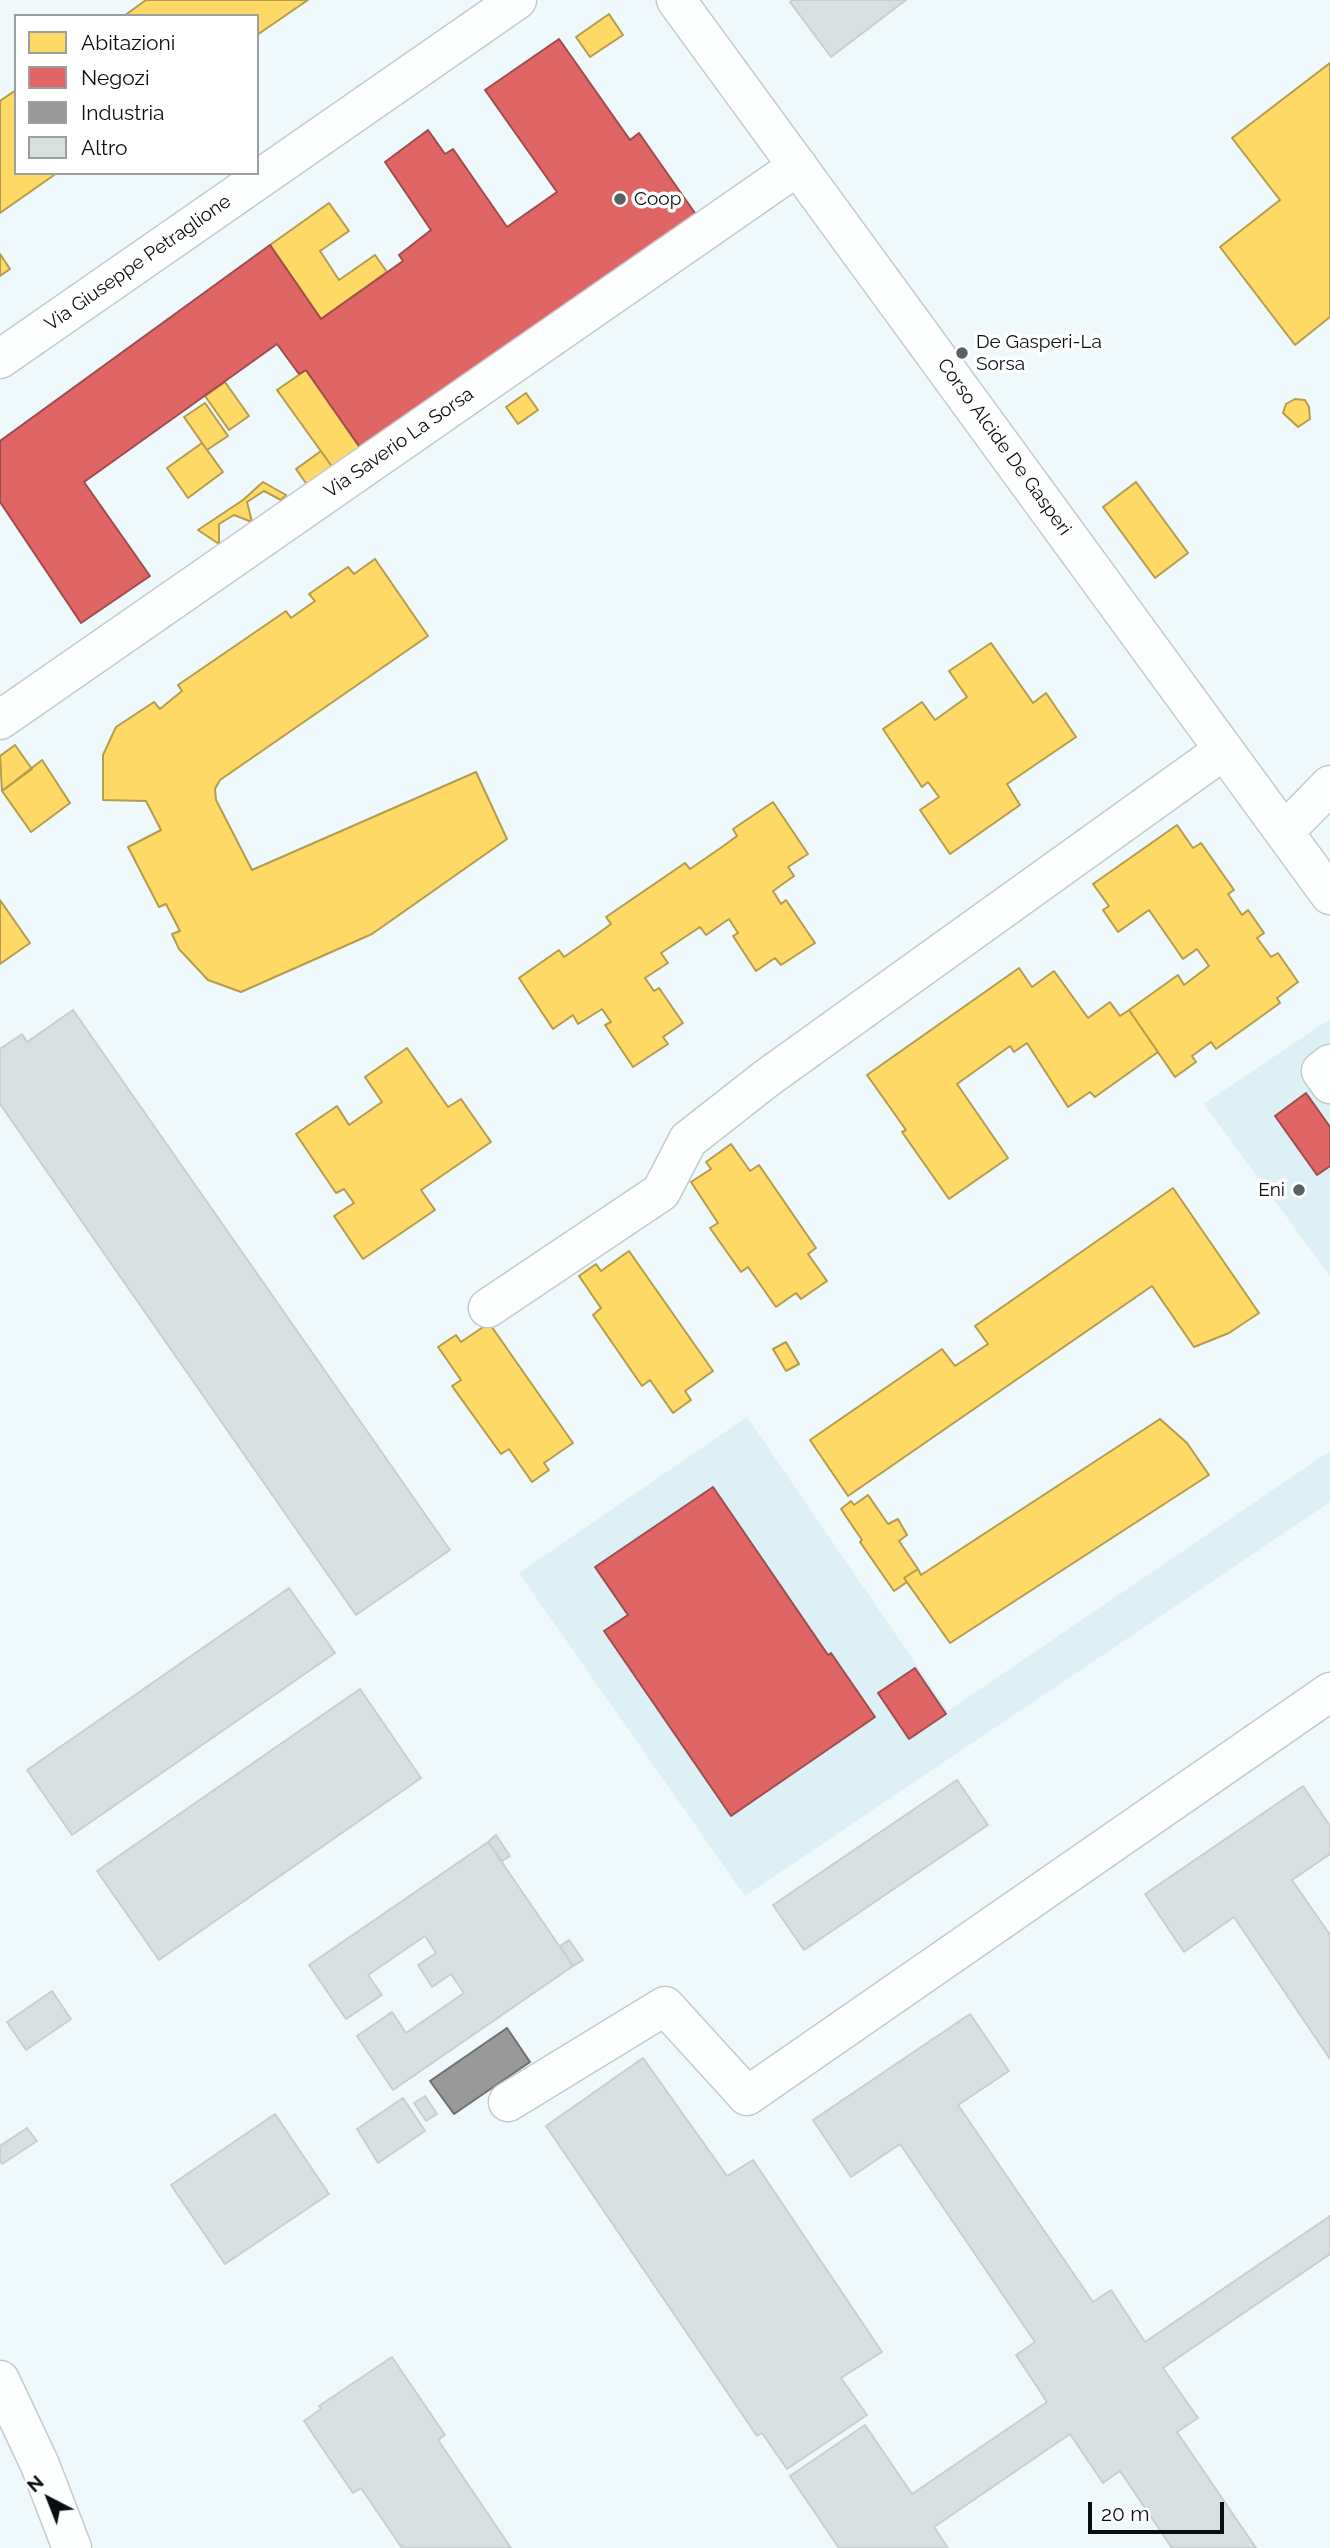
<!DOCTYPE html>
<html>
<head>
<meta charset="utf-8">
<style>
  body { margin:0 }
  #map { position:relative; width:1330px; height:2548px; overflow:hidden; background:#eff8fa; font-family:Raleway,sans-serif }
  canvas { display:block }
  .legend { position:absolute; left:14px; top:14px; width:245px; height:161px; box-sizing:border-box; background:#fff; border:2px solid #9c9f9f; margin:0; padding:9px 12px; list-style:none; font-size:21px; color:#080f10 }
  .legend li { display:flex; align-items:center; gap:14px; height:35px }
  .legend b { width:35px; border:2px solid #9c9f9f }
  .north { position:absolute; left:14px; top:2464px; width:70px; height:70px; -webkit-text-stroke:5px #fff; paint-order:stroke; rotate:318deg; font-size:19px; font-weight:700; line-height:28px; text-align:center; color:#080f10 }
  .north::after { content:''; display:block; margin:auto; width:24px; height:32px; background:#080f10; clip-path:polygon(50% 0,100% 100%,50% 72%,0 100%) }
  .scale { position:absolute; left:1088px; top:2502px; width:136px; height:32px; box-sizing:border-box; border:4px solid #080f10; border-top:0; padding-left:9px; font-size:21px; line-height:24px; white-space:nowrap; color:#080f10; -webkit-text-stroke:5px #fff; paint-order:stroke }
</style>
</head>
<body>
<div id="map">
<canvas width="1330" height="2548"></canvas>
<ul class="legend">
<li><b style="height:19px;background:#ffd966"></b>Abitazioni</li>
<li><b style="height:19px;background:#e06666"></b>Negozi</li>
<li><b style="height:19px;background:#999"></b>Industria</li>
<li><b style="height:19px;background:#d7dfdf"></b>Altro</li>
</ul>
<div class="north">N</div>
<div class="scale">20 m</div>
</div>
<script>
const c = document.querySelector('canvas').getContext('2d');
c.lineJoin = 'round';
function fillPath(path, color) { c.fillStyle = color; c.fill(path, 'evenodd'); }
const shape = rows => new Path2D(rows.map(r => 'M' + r).join(''));
function strokePath(path, color, width, dash) { c.strokeStyle = color; c.lineWidth = width; c.lineCap = dash ? 'butt' : 'round'; c.setLineDash(dash || []); c.stroke(path); }
function label(font, color, halo, rows, align = 'center') {
  c.font = font + ' Raleway,sans-serif'; c.lineWidth = 7; c.setLineDash([]); c.textBaseline = 'middle'; c.strokeStyle = halo; c.fillStyle = color; for (const [text, x, y, turn = 0] of rows) {
    c.save(); c.translate(x, y); c.rotate((+turn || 0) * Math.PI / 180); c.textAlign = isNaN(turn) ? turn : align; if (halo) c.strokeText(text, 0, 0); c.fillText(text, 0, 0); c.restore();
  }
}
const built = shape([
  [1330,1019,1330,1276,1204,1104],
  [747,1417,948,1711,1330,1451,1330,1502,745,1896,519,1573]
]);
const homes = shape([
  [146,0,308,0,257,35,257,16,124,16,146,0],
  [609,14,623,35,590,57,576,37,609,14],
  [1330,63,1330,317,1295,345,1220,247,1280,200,1232,138,1330,63],
  [16,90,16,173,57,173,0,213,0,101,16,90],
  [329,203,349,231,320,251,339,280,375,255,387,272,321,319,270,245,329,203],
  [0,254,10,269,0,276,0,254],
  [306,370,361,449,333,468,277,390,306,370],
  [225,382,249,416,229,430,205,396,225,382],
  [526,393,538,410,518,424,506,407,526,393],
  [1295,399,1305,400,1309,407,1310,419,1298,427,1283,413,1286,404,1295,399],
  [205,403,228,436,207,450,184,417,205,403],
  [202,443,223,472,188,498,167,468,202,443],
  [321,451,333,468,308,486,296,469,321,451],
  [263,482,286,495,281,500,264,491,247,502,252,522,234,515,219,524,219,544,198,530,243,500,263,482],
  [1136,482,1188,553,1155,578,1103,507,1136,482],
  [375,559,428,636,220,780,215,789,216,800,252,870,476,772,507,839,372,934,241,992,208,980,179,949,172,934,180,931,166,904,159,907,128,847,161,830,146,801,103,800,103,755,116,727,154,702,160,709,182,691,178,685,286,611,291,618,315,601,309,594,348,567,354,574,375,559],
  [991,643,1033,703,1046,693,1076,737,1007,784,1020,805,950,854,920,810,939,797,928,782,922,787,883,729,922,702,935,720,967,697,949,671,991,643],
  [15,745,32,769,2,791,0,756,15,745],
  [42,760,70,803,31,832,2,791,42,760],
  [773,802,808,854,788,867,794,876,773,891,781,904,786,900,815,943,781,965,775,958,756,971,733,936,738,933,729,919,706,935,700,927,661,953,668,963,645,978,654,991,659,988,683,1023,663,1037,668,1044,633,1067,605,1025,611,1022,602,1009,578,1024,573,1015,553,1029,519,978,559,950,564,957,596,935,611,924,606,917,685,863,690,869,722,847,737,836,733,829,773,802],
  [1177,825,1193,848,1201,843,1234,890,1228,894,1242,915,1248,910,1264,933,1257,938,1271,957,1278,953,1298,982,1277,998,1280,1003,1216,1049,1211,1042,1192,1056,1196,1062,1175,1077,1129,1010,1178,975,1184,985,1209,966,1197,949,1183,959,1149,910,1118,932,1103,910,1109,906,1093,884,1177,825],
  [0,900,30,943,0,964,0,900],
  [1019,968,1032,987,1054,971,1088,1018,1110,1002,1120,1016,1129,1010,1158,1052,1095,1097,1090,1092,1068,1107,1027,1043,1014,1052,1010,1046,957,1084,1008,1158,949,1199,902,1132,906,1130,867,1075,1019,968],
  [407,1048,448,1107,461,1099,491,1142,421,1190,435,1210,363,1259,334,1216,354,1203,344,1189,336,1193,296,1134,337,1106,349,1125,382,1102,365,1077,407,1048],
  [731,1144,750,1171,759,1165,816,1248,808,1254,827,1281,801,1299,796,1293,776,1307,748,1267,741,1272,710,1228,718,1223,691,1182,711,1169,706,1162,731,1144],
  [1173,1188,1259,1313,1229,1333,1194,1347,1152,1286,848,1496,810,1440,942,1349,955,1366,988,1344,975,1326,1173,1188],
  [629,1251,713,1371,685,1391,691,1400,673,1413,650,1380,642,1386,593,1315,601,1308,579,1276,596,1264,601,1271,629,1251],
  [489,1323,573,1443,544,1463,549,1470,532,1482,509,1449,501,1454,452,1386,461,1380,438,1347,456,1335,461,1342,489,1323],
  [786,1342,799,1364,786,1371,773,1349,786,1342],
  [1160,1419,1187,1443,1209,1475,950,1643,904,1578,918,1569,921,1575,1160,1419],
  [868,1495,888,1524,898,1519,907,1535,899,1541,918,1569,904,1578,907,1582,894,1591,860,1542,862,1540,841,1509,851,1501,854,1505,868,1495]
]);
const shops = shape([
  [559,39,630,140,639,133,697,216,361,449,306,370,299,374,277,344,84,482,150,576,81,623,0,502,0,441,270,245,321,319,403,261,399,255,431,230,385,162,428,130,445,154,453,149,507,227,557,192,485,90,559,39],
  [1306,1093,1330,1127,1330,1166,1317,1175,1275,1116,1306,1093],
  [713,1487,828,1655,831,1653,875,1717,731,1816,604,1631,628,1615,595,1567,713,1487],
  [915,1668,946,1714,909,1739,878,1693,915,1668]
]);
const industry = shape([
  [507,2028,530,2062,454,2114,430,2081,507,2028]
]);
const building = shape([
  [793,0,906,0,831,57,790,2,793,0],
  [73,1010,450,1550,356,1615,0,1104,0,1049,22,1034,27,1042,73,1010],
  [289,1588,335,1653,72,1835,27,1770,289,1588],
  [360,1689,421,1778,159,1960,97,1871,360,1689],
  [957,1780,988,1825,804,1950,773,1905,957,1780],
  [1303,1786,1330,1826,1330,1854,1292,1880,1330,1935,1330,2059,1234,1917,1184,1952,1145,1894,1303,1786],
  [496,1835,510,1856,502,1861,488,1842,496,1835],
  [488,1842,573,1966,393,2090,357,2036,392,2012,406,2033,464,1993,451,1974,432,1987,418,1965,436,1953,425,1936,368,1975,382,1995,346,2019,309,1965,488,1842],
  [569,1940,583,1960,573,1966,560,1946,569,1940],
  [52,1991,71,2019,26,2050,7,2022,52,1991],
  [970,2014,1009,2071,958,2105,1093,2302,1111,2290,1145,2342,1330,2216,1330,2254,1163,2368,1198,2418,1177,2432,1256,2548,1172,2548,1120,2471,1103,2483,1070,2434,934,2527,948,2548,839,2548,790,2476,865,2425,912,2494,1047,2402,1016,2355,1035,2342,900,2144,851,2177,813,2120,970,2014],
  [643,2058,727,2176,753,2160,882,2352,841,2378,867,2415,787,2469,762,2433,757,2436,546,2126,643,2058],
  [425,2096,437,2114,426,2121,414,2103,425,2096],
  [403,2098,425,2131,378,2163,357,2129,403,2098],
  [275,2114,329,2194,225,2264,171,2185,275,2114],
  [27,2128,37,2141,2,2164,0,2160,0,2146,27,2128],
  [392,2357,445,2435,438,2440,511,2548,402,2548,361,2488,353,2493,304,2421,321,2409,319,2406,392,2357]
]);
const minor = shape([
  [676,0,1330,895],
  [0,359,517,0],
  [0,720,798,166],
  [1284,832,1330,785],
  [1330,1064,1321,1071,1330,1084],
  [488,1308,661,1192,688,1140,767,1078,1224,750],
  [508,2102,665,2006,747,2096,1330,1692],
  [0,2380,40,2465,72,2548]
]);
const markers = [
  [620,199,7,"#596162"],
  [962,353,7,"#596162"],
  [1299,1190,7,"#596162"]
];
const poiNames = [
  ["Coop",634,199],
  ["De Gasperi-La",976,342],
  ["Sorsa",976,364],
  ["Eni",1285,1190,"right"]
];
const streetNames = [
  ["Via Giuseppe Petraglione",138,263,-35],
  ["Via Saverio La Sorsa",399,443,-35],
  ["Corso Alcide De Gasperi",1004,447,54]
];
fillPath(built, '#dcf0f5');
fillPath(homes, '#ffd966');
strokePath(homes, '#b59c4c', 2);
fillPath(shops, '#e06666');
strokePath(shops, '#9f4c4c', 2);
fillPath(industry, '#999');
strokePath(industry, '#6e7070', 2);
fillPath(building, '#d7dfdf');
strokePath(building, '#c7cfd0', 2);
strokePath(minor, '#c4cbcd', 41);
strokePath(minor, '#fdfefe', 38);
for (const [x, y, r, color] of markers) { const dot = new Path2D(); dot.arc(x, y, r, 0, 2 * Math.PI); c.fillStyle = color; c.fill(dot); strokePath(dot, '#fff', 2.5); }
label('19px', '#080f10', '#fff', poiNames, 'left');
label('19px', '#080f10', '#fff', streetNames);
</script>
</body>
</html>
